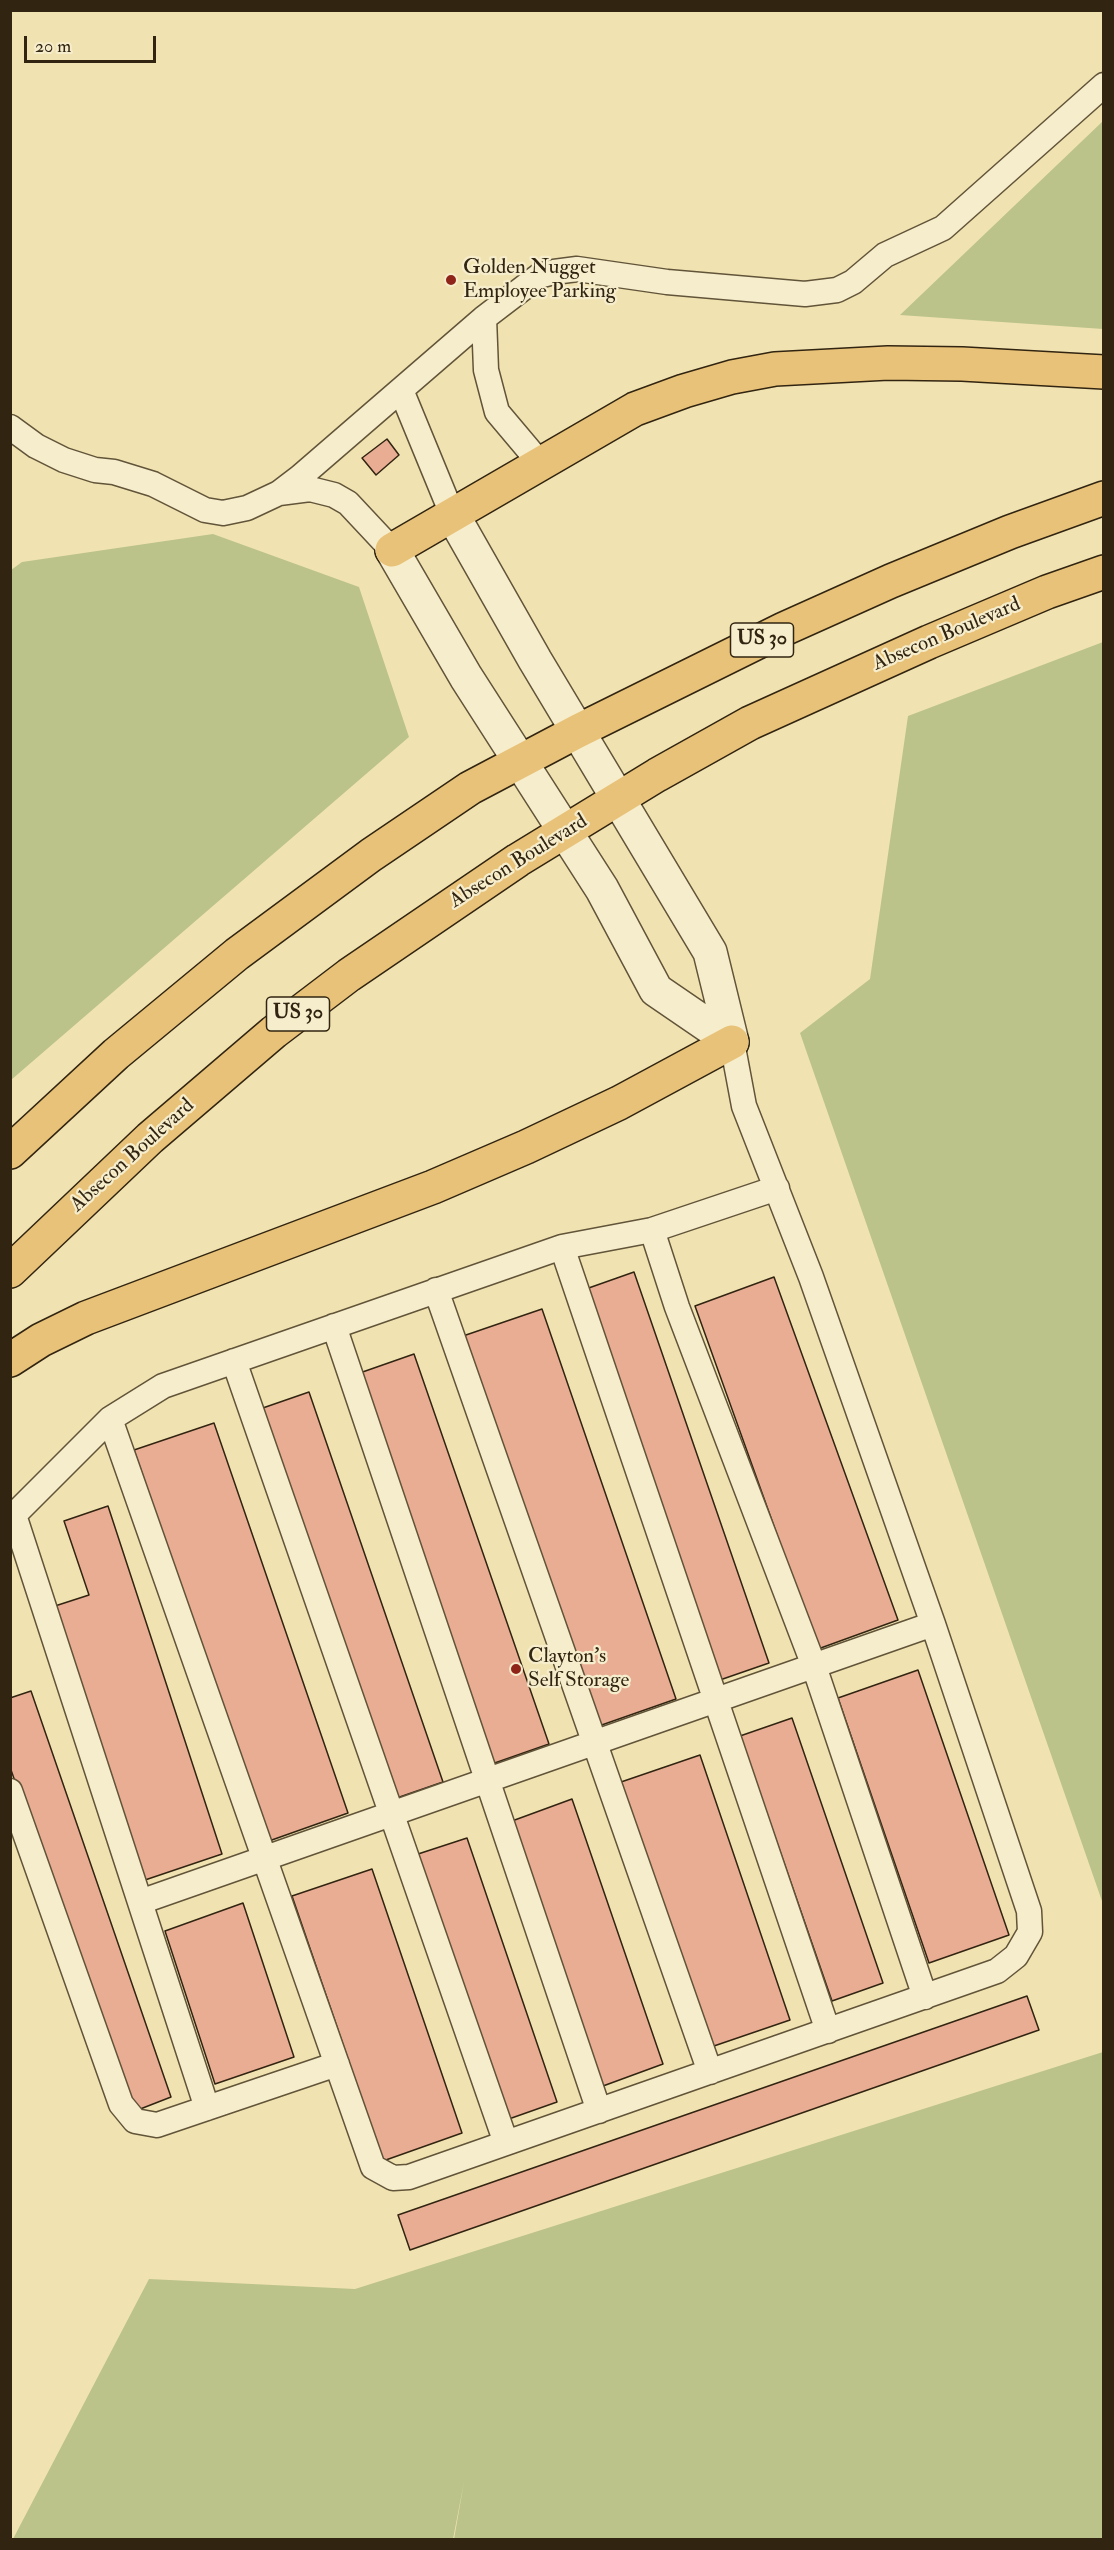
<!DOCTYPE html>
<html>
<head>
<meta charset="utf-8">
<style>
  body { margin:0 }
  #map { position:relative; width:1114px; height:2550px; overflow:hidden; background:#f1e3b1; font-family:"IM FELL Double Pica",serif }
  canvas { display:block }
  .frame { position:absolute; inset:0; border:12px solid #312411; pointer-events:none }
  .scale { position:absolute; left:24px; top:36px; width:132px; height:27px; box-sizing:border-box; border:3px solid #312411; border-top:0; padding-left:8px; font-size:18px; line-height:21px; white-space:nowrap; color:#312411; -webkit-text-stroke:4px #f6edcc; paint-order:stroke }
</style>
</head>
<body>
<div id="map">
<canvas width="1114" height="2550"></canvas>
<div class="frame"></div>
<div class="scale">20 m</div>
</div>
<script>
const c = document.querySelector('canvas').getContext('2d');
c.lineJoin = 'round';
function fillPath(path, color) { c.fillStyle = color; c.fill(path, 'evenodd'); }
const shape = rows => new Path2D(rows.map(r => 'M' + r).join(''));
function strokePath(path, color, width, dash) { c.strokeStyle = color; c.lineWidth = width; c.lineCap = dash ? 'butt' : 'round'; c.setLineDash(dash || []); c.stroke(path); }
function label(font, color, halo, rows, align = 'center') {
  c.font = font + ' "IM FELL Double Pica",serif'; c.lineWidth = 4.5; c.setLineDash([]); c.textBaseline = 'middle'; c.strokeStyle = halo; c.fillStyle = color; for (const [text, x, y, turn = 0] of rows) {
    c.save(); c.translate(x, y); c.rotate((+turn || 0) * Math.PI / 180); c.textAlign = isNaN(turn) ? turn : align; if (halo) c.strokeText(text, 0, 0); c.fillText(text, 0, 0); c.restore();
  }
}
const green = shape([
  [1103,121,1103,329,900,315],
  [213,534,359,587,409,737,11,1080,11,570,22,562],
  [1103,642,1103,1904,800,1033,870,979,908,716],
  [1103,2052,1103,2539,454,2539,464,2482,453,2539,13,2539,149,2279,355,2289]
]);
const building = shape([
  [387,439,399,455,376,475,362,458,387,439],
  [634,1272,769,1663,717,1681,583,1290,634,1272],
  [774,1277,898,1620,818,1649,695,1306,774,1277],
  [542,1309,676,1699,596,1727,463,1336,542,1309],
  [414,1354,549,1744,489,1765,354,1375,414,1354],
  [309,1392,443,1782,391,1800,257,1410,309,1392],
  [214,1423,348,1813,269,1841,134,1450,214,1423],
  [108,1506,222,1854,145,1880,55,1606,89,1595,64,1521,108,1506],
  [918,1670,1009,1935,929,1963,838,1698,918,1670],
  [31,1691,171,2097,130,2113,10,1767,10,1698,31,1691],
  [792,1718,883,1983,832,2001,740,1736,792,1718],
  [700,1755,790,2020,711,2047,621,1782,700,1755],
  [572,1799,663,2064,603,2086,512,1821,572,1799],
  [467,1838,557,2102,506,2120,415,1855,467,1838],
  [372,1869,462,2133,383,2161,292,1896,372,1869],
  [243,1903,294,2057,215,2084,165,1931,243,1903],
  [1027,1996,1039,2030,410,2250,398,2215,1027,1996]
]);
const service = shape([
  [484,318,486,370,497,412,540,463],
  [401,390,452,514],
  [10,427,36,446,64,460,95,470,114,472,153,484,205,510,223,513,247,508,279,493,300,477,484,318,539,276,554,272,577,269,667,282,805,294,837,290,853,282,885,255,943,228,1104,85],
  [279,493,310,489,334,495,348,503,392,550],
  [652,1230,677,1307,814,1666,925,1997],
  [562,1247,828,2031],
  [436,1290,710,2072],
  [334,1326,599,2111],
  [234,1361,506,2143],
  [110,1419,373,2167,393,2178,409,2177,997,1971,1016,1956,1030,1932,1029,1911,933,1624,811,1277,744,1106,732,1042],
  [14,1515,207,2108],
  [10,1519,110,1419,163,1386,562,1247,652,1230,777,1188],
  [10,1791,121,2104,135,2121,157,2125,337,2064],
  [140,1902,933,1624]
]);
const minor = shape([
  [452,514,535,660,710,952,732,1042],
  [392,550,466,677,602,889,656,990,732,1042]
]);
const trunk = shape([
  [392,550,635,409,684,391,732,377,775,369,888,363,962,364,1104,372],
  [10,1152,116,1054,237,954,371,855,470,788,578,731,784,629,891,581,1010,532,1104,498],
  [10,1271,150,1138,274,1032,349,975,518,860,657,775,750,723,929,642,1047,592,1104,572],
  [10,1360,41,1340,86,1318,433,1187,526,1147,619,1103,732,1042]
]);
const markers = [
  [451,280,6,"#8f2418"],
  [516,1669,6,"#8f2418"]
];
const shields = [
  [762,640,63],
  [298,1014,63]
];
const shieldNames = [
  ["US 30",762,640],
  ["US 30",298,1014]
];
const poiNames = [
  ["Golden Nugget",463,268],
  ["Employee Parking",463,292],
  ["Clayton's",528,1657],
  ["Self Storage",528,1681]
];
const streetNames = [
  ["Absecon Boulevard",947,635,-23],
  ["Absecon Boulevard",519,862,-32],
  ["Absecon Boulevard",133,1156,-42]
];
fillPath(green, '#bbc38b');
fillPath(building, '#e9ad94');
strokePath(building, '#312411', 1.5);
strokePath(service, '#615439', 27);
strokePath(minor, '#615439', 36);
strokePath(trunk, '#312411', 36);
strokePath(service, '#f6edcc', 24);
strokePath(minor, '#f6edcc', 33);
strokePath(trunk, '#e8c278', 33);
for (const [x, y, r, color] of markers) { const dot = new Path2D(); dot.arc(x, y, r, 0, 2 * Math.PI); c.fillStyle = color; c.fill(dot); strokePath(dot, '#f6edcc', 2); }
for (const [x, y, w] of shields) { const box = new Path2D(); box.roundRect(x - w / 2, y - 17, w, 34, 4.5); c.fillStyle = '#f6edcc'; c.fill(box); strokePath(box, '#312411', 1.5); }
label('bold 20px', '#312411', null, shieldNames);
label('21px', '#312411', '#f6edcc', poiNames, 'left');
label('21px', '#312411', '#f6edcc', streetNames);
</script>
</body>
</html>
